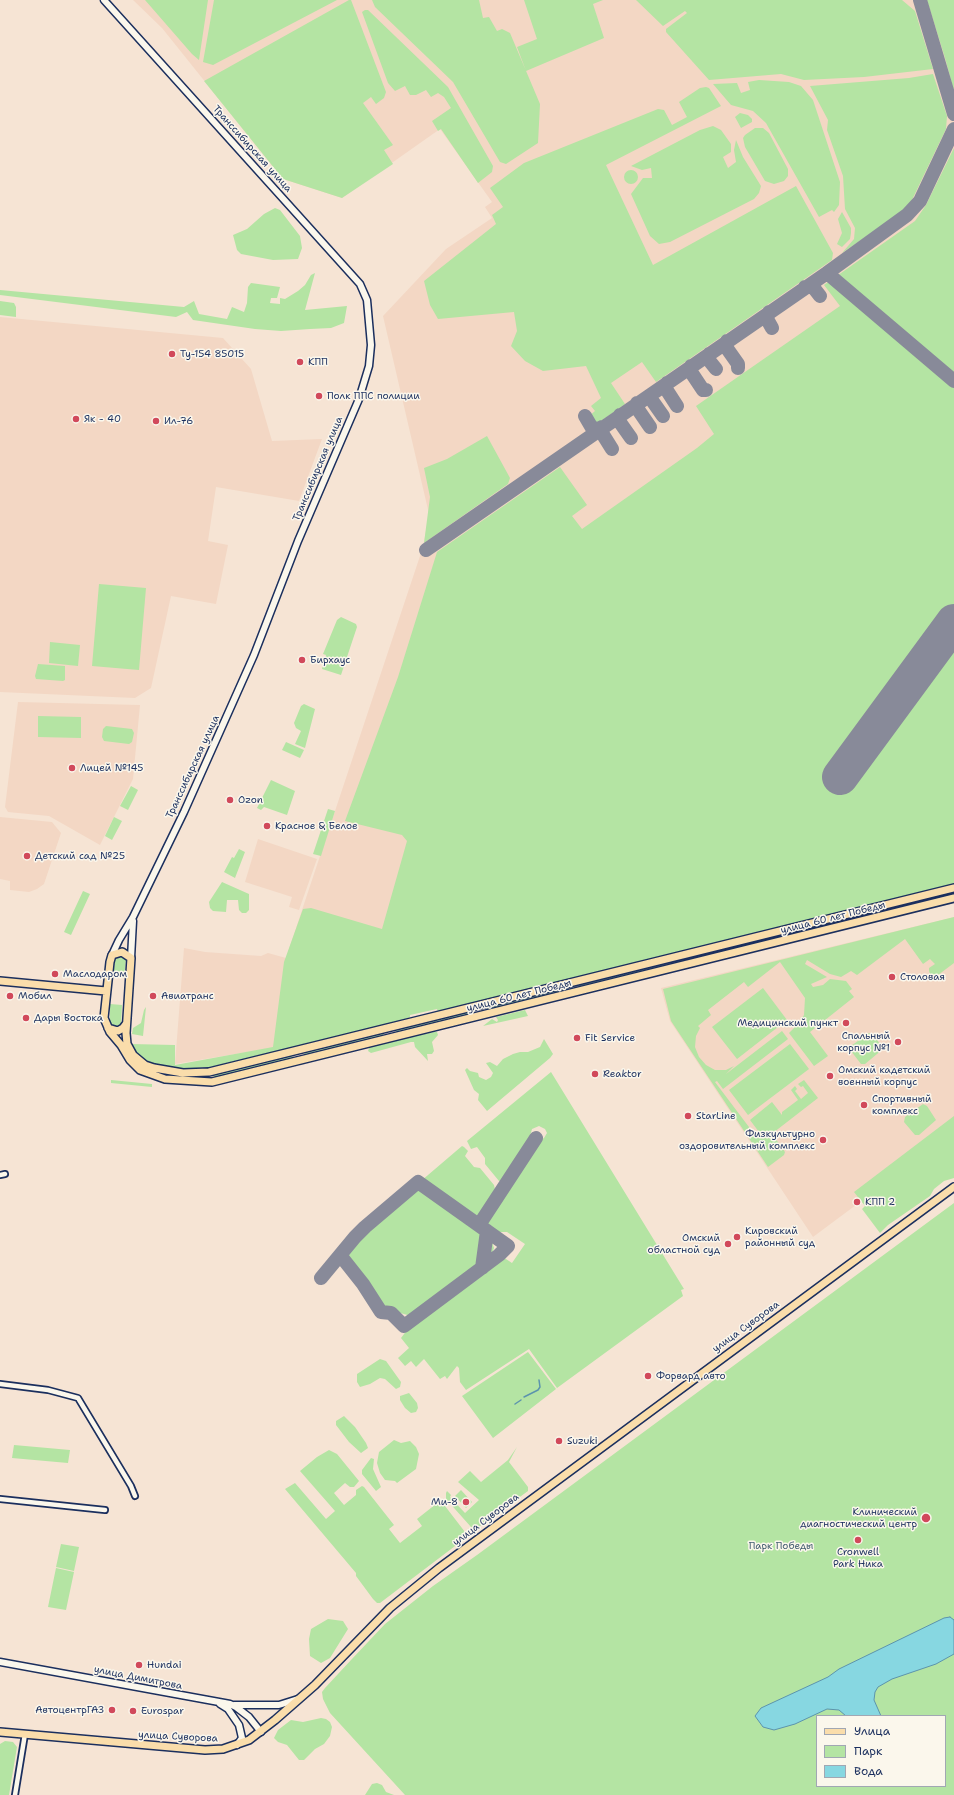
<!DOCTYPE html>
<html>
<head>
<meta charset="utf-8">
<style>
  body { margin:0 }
  #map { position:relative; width:954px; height:1795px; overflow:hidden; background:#f6e4d4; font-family:"Shantell Sans",sans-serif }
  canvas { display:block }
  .legend { position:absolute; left:816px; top:1715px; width:130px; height:72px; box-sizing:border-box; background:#fbf7ec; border:1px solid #a1a7b3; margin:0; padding:5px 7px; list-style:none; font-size:12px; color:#1b2f5e }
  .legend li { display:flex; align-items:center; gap:8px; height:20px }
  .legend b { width:20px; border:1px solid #a1a7b3 }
</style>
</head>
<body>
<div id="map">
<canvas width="954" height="1795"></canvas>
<ul class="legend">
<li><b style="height:5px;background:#faddab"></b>Улица</li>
<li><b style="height:11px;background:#b4e4a3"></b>Парк</li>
<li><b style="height:11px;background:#87d7e1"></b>Вода</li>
</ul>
</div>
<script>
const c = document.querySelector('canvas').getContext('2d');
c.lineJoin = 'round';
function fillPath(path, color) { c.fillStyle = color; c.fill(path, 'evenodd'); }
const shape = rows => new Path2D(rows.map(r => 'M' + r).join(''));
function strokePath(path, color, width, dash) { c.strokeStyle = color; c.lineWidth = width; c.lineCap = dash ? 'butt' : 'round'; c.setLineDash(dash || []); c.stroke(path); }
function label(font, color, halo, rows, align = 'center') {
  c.font = font + ' "Shantell Sans",sans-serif'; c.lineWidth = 3; c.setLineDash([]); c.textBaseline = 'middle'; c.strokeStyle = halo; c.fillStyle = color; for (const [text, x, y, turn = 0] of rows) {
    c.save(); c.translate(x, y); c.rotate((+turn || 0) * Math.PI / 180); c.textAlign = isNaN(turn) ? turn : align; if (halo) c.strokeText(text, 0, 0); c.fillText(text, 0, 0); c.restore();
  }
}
const built = shape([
  [133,0,954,0,954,870,272,1048,175,1064,184,948,205,952,261,956,268,953,286,958,423,547,429,514,383,316,446,249,492,218,485,207,492,202,440,129,342,198,283,179,162,28],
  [0,317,223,338,251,369,272,441,322,439,299,501,216,487,208,541,228,545,216,604,171,596,151,688,135,698,0,692],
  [18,702,140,705,133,779,100,845,49,816,8,812,5,807],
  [0,817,52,822,61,833,44,884,37,889,29,892,10,890,10,881,0,879],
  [258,839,317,859,299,910,289,907,292,897,245,882],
  [954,917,954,1132,813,1237,670,1021,661,988]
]);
const green = shape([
  [145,0,208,0,199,60,192,54],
  [214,0,337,0,213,65,203,62],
  [349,0,351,0,356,13,386,92,384,98,376,104,371,97,363,103,393,145,384,150,393,164,342,198,283,179,204,81],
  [372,0,479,0,483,18,489,17,497,31,502,29,510,33,540,104,538,143,506,164,500,162,453,82,375,7],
  [524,0,603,0,593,4,604,38,526,71,517,47,537,39],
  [636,0,902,0,915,11,933,69,864,77,804,80,781,74,709,80,666,32,666,29,687,13,685,11,663,26],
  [927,0,954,0,954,91,945,58],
  [365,10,368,10,448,87,493,166,492,172,478,183,441,129,438,131,432,121,451,108,444,97,438,93,431,97,426,90,416,95,410,95,405,86,395,91,388,83,362,12],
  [933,74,947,116,946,129,911,202,899,214,842,253,854,239,855,228,845,209,843,176,827,130,828,120,810,86,909,78],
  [759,80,789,82,801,86,813,100,840,182,839,205,834,212,832,210,819,217,766,123,753,111,731,105,713,84,737,83,741,93,750,90,748,82],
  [706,87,709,88,721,106,606,165,653,265,796,186,833,253,832,260,656,382,642,362,611,383,625,404,594,426,588,417,595,411,591,406,601,398,586,366,543,371,525,361,511,346,517,331,514,312,438,319,430,305,424,281,496,224,492,215,503,207,490,188,524,163,658,109,664,110,672,125,687,117,679,102,700,88],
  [740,113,748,115,752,119,752,122,741,128,735,117],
  [713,126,721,130,731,144,731,152,723,157,728,168,736,162,734,150,736,140,743,157,761,186,759,193,754,199,670,242,659,244,650,236,631,194,643,178,652,178,651,168,642,170,631,166,700,130],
  [755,128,763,128,769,133,788,169,788,176,784,181,774,184,765,181,745,147,743,138,745,135],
  [954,148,954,884,473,1003,438,1012,437,1009,410,1015,410,1017,402,1021,210,1067,181,1069,158,1065,145,1060,135,1053,131,1044,175,1045,175,1065,273,1047,284,962,303,909,311,908,382,929,407,841,402,835,345,821,398,677,437,552,560,467,587,505,572,516,582,529,697,448,714,434,696,406,840,306,824,285,915,221,926,205],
  '624 177a7 7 0 1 1 14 0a7 7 0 1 1-14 0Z',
  [275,208,280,210,300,236,302,248,298,259,273,260,241,254,237,250,233,235,247,229,264,214],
  [842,212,851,228,851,233,850,239,842,247,837,244,842,233,838,219],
  [315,273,305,310,347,306,344,323,331,328,310,329,281,331,255,329,193,320,187,312,176,317,0,295,0,290,184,307,194,301,199,314,227,319,232,307,244,312,247,303,248,287,251,283,280,287,277,298,271,298,270,303,280,304,280,298,285,299,298,291,305,285,311,275],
  [0,301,14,303,16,307,16,317,0,315],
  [487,436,510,478,508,484,424,543,430,497,424,468,447,459],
  [99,584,146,588,139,670,92,666],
  [341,617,356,624,357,627,341,675,322,669,326,655,323,654,337,620],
  [50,642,80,645,78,666,49,663],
  [38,664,65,666,65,680,63,681,36,679,35,676],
  [304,704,315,709,305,748,295,744,301,731,296,728,294,723,301,706],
  [38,716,81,717,81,738,38,737],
  [106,726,132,729,134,733,132,742,129,744,104,741,102,737,103,729],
  [286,742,304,750,300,758,282,750],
  [271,780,295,791,287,815,264,807,261,810,257,808],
  [131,786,138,790,128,810,120,806],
  [328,809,335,811,321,856,313,854],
  [114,817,122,821,112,840,105,836],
  [239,849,245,852,235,878,224,872,232,857,234,858],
  [222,882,249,894,249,910,246,913,242,913,239,910,238,900,227,900,226,912,213,911,210,908,209,902],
  [83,891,90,894,71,935,64,932],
  [909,902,910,906,836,924,835,920],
  [954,917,954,963,938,975,930,974,929,971,929,968,935,964,930,959,923,964,905,939,857,975,851,971,841,977,830,974,807,960,805,964,827,977,811,984,813,987,823,985,830,979,846,981,852,989,849,991,854,997,810,1032,828,1056,814,1066,789,1033,800,1022,804,1015,805,998,780,962,748,987,744,982,708,1010,711,1015,698,1026,700,1028,696,1036,695,1047,699,1057,706,1065,715,1070,726,1070,734,1066,726,1074,782,1031,788,1039,723,1089,717,1081,715,1082,755,1135,759,1132,750,1120,772,1102,782,1115,782,1112,798,1100,791,1090,795,1086,797,1089,795,1091,801,1099,808,1093,803,1086,801,1087,798,1084,804,1080,818,1098,769,1136,772,1141,775,1138,785,1152,784,1155,768,1167,671,1021,663,989],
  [822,923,824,928,746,947,745,943],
  [733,946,734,950,676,964,675,960],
  [120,956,126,959,124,978,113,977,115,960],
  [663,963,664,967,580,988,579,984],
  [567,987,568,991,488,1011,487,1006],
  [763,988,787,1020,737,1059,712,1027],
  [110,1004,122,1005,121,1025,118,1028,112,1027,110,1023],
  [146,1007,143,1036,132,1034,133,1028,141,1023,144,1010],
  [474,1010,475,1014,396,1033,395,1029],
  [525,1010,528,1016,483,1026,492,1019,497,1022,498,1020,496,1017],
  [383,1032,384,1036,305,1056,304,1052],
  [434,1032,437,1032,438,1035,432,1042,434,1051,432,1054,427,1054,428,1061,415,1047,414,1042,411,1042,371,1053,368,1051,370,1046],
  [869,1033,874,1035,883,1049,865,1064,861,1064,851,1051,851,1046],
  [544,1039,553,1054,550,1058,487,1111,478,1100,479,1094,474,1090,465,1070,467,1068,470,1071,478,1073,479,1077,486,1080,491,1077,493,1073,486,1063,490,1062,497,1066,503,1059,513,1054,520,1052,528,1052,540,1047],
  [790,1044,809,1069,748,1115,729,1090],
  [292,1055,293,1059,214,1078,213,1074],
  [551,1072,684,1289,681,1290,683,1296,557,1388,529,1349,466,1390,460,1382,459,1368,457,1366,447,1379,445,1376,440,1379,424,1359,416,1367,411,1361,405,1366,398,1358,409,1348,401,1338,410,1326,498,1259,503,1257,512,1263,525,1244,507,1232,491,1232,483,1226,483,1221,537,1142,544,1138,547,1133,545,1129,539,1126,532,1129,528,1143,504,1181,499,1181,485,1164,485,1158,477,1147,471,1149,467,1141],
  [111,1080,152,1084,152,1087,111,1083],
  [923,1104,927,1106,936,1120,919,1135,915,1135,904,1122,905,1117],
  [954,1116,954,1178,944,1181,934,1189,930,1196,888,1225,880,1233,862,1209,865,1206,854,1192],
  [462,1146,464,1147,468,1151,465,1156,474,1167,480,1168,494,1185,496,1194,481,1215,472,1219,443,1198,431,1186,421,1181],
  [414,1191,420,1191,426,1193,478,1230,481,1237,479,1258,474,1269,411,1316,379,1307,344,1257,367,1228,406,1195],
  [954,1203,954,1795,405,1795,330,1713,323,1699,322,1692,325,1688,351,1660,385,1624,433,1586,477,1555],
  [817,1716,945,1716,945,1786,817,1786],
  [487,1236,491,1239,494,1248,491,1256,484,1262],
  [528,1352,556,1389,493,1438,462,1396],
  [380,1359,386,1361,401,1382,400,1387,396,1389,385,1379,380,1378,370,1384,360,1387,357,1382,357,1374],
  [409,1393,417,1403,418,1408,416,1412,411,1413,405,1408,400,1400,400,1396],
  [344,1416,355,1427,366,1443,368,1448,361,1453,349,1442,336,1425,336,1421],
  [394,1440,401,1443,410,1441,416,1447,419,1454,416,1469,397,1483,395,1481,385,1480,380,1473,377,1463,379,1452],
  [14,1445,70,1450,68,1463,12,1458],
  [517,1447,509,1462,528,1487,528,1491,476,1529,471,1527,446,1499,446,1493,447,1491,451,1495,450,1497,465,1513,479,1500,458,1482,470,1471,481,1482,508,1460],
  [329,1450,337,1454,359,1481,354,1487,350,1487,345,1483,334,1493,344,1505,356,1495,356,1490,362,1486,364,1487,394,1525,389,1529,400,1543,422,1526,417,1519,436,1504,445,1506,465,1532,463,1540,380,1603,377,1603,373,1599,356,1576,356,1573,285,1489,295,1483,326,1519,335,1511,300,1471,317,1457],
  [371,1458,374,1459,373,1469,381,1487,376,1491,362,1474,362,1470],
  [461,1490,472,1502,466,1508,455,1496],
  [61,1544,79,1547,74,1571,56,1567],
  [56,1568,74,1572,66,1610,48,1607],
  [328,1619,343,1621,348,1629,330,1658,321,1663,310,1656,309,1639,311,1629],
  [321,1718,326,1719,330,1722,332,1727,330,1736,324,1744,315,1749,304,1760,299,1760,287,1745,278,1742,274,1738,278,1730,291,1720,303,1722],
  [5,1741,13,1742,17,1747,9,1795,0,1795,0,1744],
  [377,1783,382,1785,386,1792,394,1795,365,1795,372,1784]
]);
const water = shape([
  [950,1617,954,1620,954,1654,936,1664,892,1679,878,1687,875,1692,874,1700,881,1716,846,1716,839,1710,827,1709,795,1724,774,1730,763,1727,755,1716,761,1708,828,1677,839,1669,944,1618,950,1617]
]);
const stream = shape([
  [524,1397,538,1390,540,1387,539,1380],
  [515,1404,521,1400]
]);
const taxiway = shape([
  [920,0,954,114],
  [827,273,954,381],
  [805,287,813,287,820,296],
  [769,312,767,319,772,328],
  [727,341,726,347,738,364,738,368],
  [709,354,708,359,716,369],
  [691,366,691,372,703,390,706,390],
  [667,383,666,389,677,406],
  [652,394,651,399,663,416],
  [637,403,637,408,650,427],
  [620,415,619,421,631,438],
  [585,416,592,428,600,429],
  [602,427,602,433,612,449],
  [426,550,827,273,907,215,920,201,954,129],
  [479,1225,536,1138],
  [482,1268,487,1231],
  [321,1278,355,1237,365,1227,418,1182,508,1246,499,1255,404,1326,391,1313,381,1312,363,1284,340,1255]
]);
const runway = shape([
  [840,777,954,622]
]);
const minor = shape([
  [0,1175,5,1174],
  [0,1384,48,1390,78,1398,131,1486,135,1496],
  [0,1499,105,1510],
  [15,1795,25,1734]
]);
const secondary = shape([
  [104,0,360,284,367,300,371,345,369,366,359,399,298,541,254,655,184,812,133,917,119,940,112,955],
  [131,958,133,921],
  [0,1662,230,1704,236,1707,249,1717,261,1732],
  [220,1704,228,1709,239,1725,242,1738,237,1745],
  [234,1705,279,1705,298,1699]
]);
const primary = shape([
  [954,888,209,1072,183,1073,154,1068,145,1065,133,1055,127,1044,126,1033,131,958,122,952,112,955,110,962,104,1018,110,1032,121,1045,130,1060,140,1070,165,1079,212,1082,954,898],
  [0,981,106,991],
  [108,1028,118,1031,123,1028,126,1024],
  [0,1732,205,1750,223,1749,249,1740,275,1720,315,1685,390,1608,439,1568,954,1187]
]);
const markers = [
  [172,354,4,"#d1495b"],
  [300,362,4,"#d1495b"],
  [319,396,4,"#d1495b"],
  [76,419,4,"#d1495b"],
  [156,421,4,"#d1495b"],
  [302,660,4,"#d1495b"],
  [72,768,4,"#d1495b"],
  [230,800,4,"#d1495b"],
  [267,826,4,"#d1495b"],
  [27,856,4,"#d1495b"],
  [55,974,4,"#d1495b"],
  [892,977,4,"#d1495b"],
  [10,996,4,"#d1495b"],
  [153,996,4,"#d1495b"],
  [26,1018,4,"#d1495b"],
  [846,1023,4,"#d1495b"],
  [577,1038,4,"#d1495b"],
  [898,1042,4,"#d1495b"],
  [595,1074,4,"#d1495b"],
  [830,1076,4,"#d1495b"],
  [864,1105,4,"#d1495b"],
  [688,1116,4,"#d1495b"],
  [823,1140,4,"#d1495b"],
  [857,1202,4,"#d1495b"],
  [737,1237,4,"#d1495b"],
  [728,1244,4,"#d1495b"],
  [648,1376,4,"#d1495b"],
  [559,1441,4,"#d1495b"],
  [466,1502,4,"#d1495b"],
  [926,1518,5,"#d1495b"],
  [858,1540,4,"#d1495b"],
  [139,1665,4,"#d1495b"],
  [112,1710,4,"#d1495b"],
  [133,1711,4,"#d1495b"]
];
const streetNames = [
  ["Транссибирская улица",252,149,48],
  ["Транссибирская улица",318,469,-67],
  ["Транссибирская улица",193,767,-65],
  ["улица 60 лет Победы",833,918,-14],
  ["улица 60 лет Победы",519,996,-14],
  ["улица Суворова",746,1327,-36],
  ["улица Суворова",486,1520,-37],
  ["улица Димитрова",138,1678,11],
  ["улица Суворова",178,1737,3]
];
const poiNames = [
  ["Ту-154 85015",180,354],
  ["КПП",308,362],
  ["Полк ППС полиции",327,396],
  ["Як - 40",84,419],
  ["Ил-76",164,421],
  ["Бирхаус",310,660],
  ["Лицей №145",80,768],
  ["Ozon",238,800],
  ["Красное & Белое",275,826],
  ["Детский сад №25",35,856],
  ["Маслодаром",63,974],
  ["Столовая",900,977],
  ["Мобил",18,996],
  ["Авиатранс",161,996],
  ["Дары Востока",34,1018],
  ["Медицинский пункт",838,1023,"right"],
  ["Спальный",890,1036,"right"],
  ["корпус №1",890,1048,"right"],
  ["Fit Service",585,1038],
  ["Омский кадетский",838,1070],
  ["военный корпус",838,1082],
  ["Reaktor",603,1074],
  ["Спортивный",872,1099],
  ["комплекс",872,1111],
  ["StarLine",696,1116],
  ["Физкультурно",815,1134,"right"],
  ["оздоровительный комплекс",815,1146,"right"],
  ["КПП 2",865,1202],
  ["Кировский",745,1231],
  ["районный суд",745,1243],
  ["Омский",720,1238,"right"],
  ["областной суд",720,1250,"right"],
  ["Форвард авто",656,1376],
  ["Suzuki",567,1441],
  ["Ми-8",458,1502,"right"],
  ["Клинический",917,1512,"right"],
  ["диагностический центр",917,1524,"right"],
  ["Cronwell",858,1552,"center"],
  ["Park Ника",858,1564,"center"],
  ["Hundai",147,1665],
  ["АвтоцентрГАЗ",104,1710,"right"],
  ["Eurospar",141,1711]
];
const parkNames = [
  ["Парк Победы",781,1546]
];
fillPath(built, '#f3d7c4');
fillPath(green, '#b4e4a3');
fillPath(water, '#87d7e1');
strokePath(water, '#5c94ad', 1);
strokePath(stream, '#5c94ad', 1.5);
strokePath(taxiway, '#888a99', 14);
strokePath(runway, '#888a99', 36);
strokePath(minor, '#1b2f5e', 8);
strokePath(secondary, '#1b2f5e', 9);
strokePath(primary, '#1b2f5e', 10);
strokePath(minor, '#fbf7ec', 4.5);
strokePath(secondary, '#fbf7ec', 6);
strokePath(primary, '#faddab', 7);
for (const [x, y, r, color] of markers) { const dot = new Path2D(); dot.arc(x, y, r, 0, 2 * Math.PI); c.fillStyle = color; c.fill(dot); strokePath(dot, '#fbf7ec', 1.5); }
label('10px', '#1b2f5e', '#fbf7ec', streetNames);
label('10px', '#1b2f5e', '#fbf7ec', poiNames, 'left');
label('10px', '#415c6f', '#fbf7ec', parkNames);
</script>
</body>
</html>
